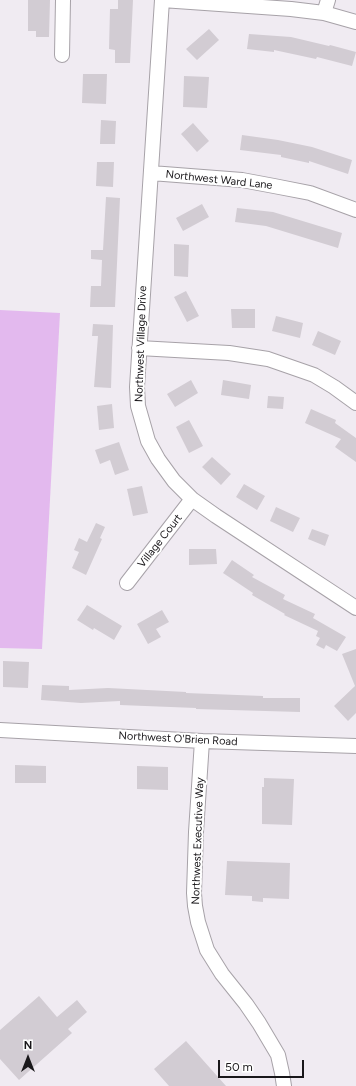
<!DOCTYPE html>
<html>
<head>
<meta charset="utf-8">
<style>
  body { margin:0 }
  #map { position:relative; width:356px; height:1086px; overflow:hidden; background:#f0ebf2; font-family:Figtree,sans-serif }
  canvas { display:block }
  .north { position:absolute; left:8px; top:1038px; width:40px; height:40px; -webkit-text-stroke:3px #fff; paint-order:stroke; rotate:0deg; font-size:11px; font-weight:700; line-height:16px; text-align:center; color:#19171a }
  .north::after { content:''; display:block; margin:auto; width:14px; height:18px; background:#19171a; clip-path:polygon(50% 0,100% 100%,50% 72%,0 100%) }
  .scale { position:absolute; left:218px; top:1060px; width:86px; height:18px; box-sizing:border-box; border:2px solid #19171a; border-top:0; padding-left:5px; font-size:12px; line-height:14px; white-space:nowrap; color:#19171a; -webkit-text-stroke:3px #fff; paint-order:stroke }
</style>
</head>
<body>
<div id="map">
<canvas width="356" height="1086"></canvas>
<div class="north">N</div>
<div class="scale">50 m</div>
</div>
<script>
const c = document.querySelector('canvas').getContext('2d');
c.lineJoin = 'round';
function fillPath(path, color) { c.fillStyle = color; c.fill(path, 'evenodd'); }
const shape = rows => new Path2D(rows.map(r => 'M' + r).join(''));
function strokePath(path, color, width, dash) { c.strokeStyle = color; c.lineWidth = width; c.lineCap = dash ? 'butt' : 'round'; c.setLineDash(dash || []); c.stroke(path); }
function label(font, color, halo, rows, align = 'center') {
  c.font = font + ' Figtree,sans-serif'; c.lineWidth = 4; c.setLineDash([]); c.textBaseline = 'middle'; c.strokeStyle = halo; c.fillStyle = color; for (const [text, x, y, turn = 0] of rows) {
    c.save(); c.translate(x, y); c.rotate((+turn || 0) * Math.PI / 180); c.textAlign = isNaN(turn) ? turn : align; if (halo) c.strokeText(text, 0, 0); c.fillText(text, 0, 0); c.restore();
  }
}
const green = shape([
  [0,310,60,313,42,649,0,648]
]);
const building = shape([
  [28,0,50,0,49,37,36,37,36,31,28,31],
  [118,0,133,0,130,63,115,63,115,50,109,49,110,9,118,9],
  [209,29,219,40,197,60,186,49],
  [249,34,291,37,329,46,330,45,356,52,352,66,317,57,316,59,274,50,274,52,247,49],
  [83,74,107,74,106,104,82,103],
  [184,76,209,77,207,108,183,107],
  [101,120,116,121,115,144,100,144],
  [193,123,209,141,197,152,181,134],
  [242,135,278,140,312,147,352,160,348,174,309,161,309,163,281,157,281,155,240,150],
  [97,162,114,162,113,187,96,186],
  [106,197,120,198,115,307,90,307,91,286,101,286,102,260,91,259,91,250,103,250],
  [202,204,209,217,183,231,176,218],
  [237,208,273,212,342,233,338,248,266,226,235,222],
  [174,244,189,245,188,277,174,276],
  [186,291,199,316,187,322,174,297],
  [231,309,255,309,255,328,232,328],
  [276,316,303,323,300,338,272,331],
  [93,324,113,325,111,388,94,387,98,336,92,336],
  [318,331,341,341,335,355,312,345],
  [191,380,198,393,175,407,167,394],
  [223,380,251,385,249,399,221,395],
  [268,396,284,397,283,409,267,408],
  [112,404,114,428,99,430,97,406],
  [311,409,336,420,335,423,356,438,356,462,335,447,341,439,305,423],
  [189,420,203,446,189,453,176,427],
  [119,442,129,470,115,475,110,460,100,464,95,450],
  [212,457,231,474,221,485,202,467],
  [244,484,265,496,257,510,236,497],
  [142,486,148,513,133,516,127,489],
  [276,507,300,518,293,532,270,521],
  [96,523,105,527,100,538,102,539,86,575,72,568,79,552,74,550,79,538,87,542],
  [312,529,329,535,325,546,308,539],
  [189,549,216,549,217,564,189,565],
  [232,560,254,575,252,577,285,595,283,599,315,614,313,618,346,637,337,651,326,645,324,649,316,645,320,638,316,636,318,631,284,615,285,614,252,595,253,593,223,573],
  [87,605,122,626,114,640,94,628,93,630,77,620],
  [162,610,169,622,156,629,161,637,148,644,137,624],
  [356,649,356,713,348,721,334,706,355,686,342,654],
  [3,661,29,662,28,688,3,687],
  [42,685,69,686,69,690,108,688,186,692,186,693,263,696,263,698,300,698,300,712,196,709,196,708,120,705,120,701,81,703,41,700],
  [15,765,46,766,46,783,15,783],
  [137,766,168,767,168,790,137,789],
  [264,778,294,779,292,825,262,824,262,787,264,787],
  [227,861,290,863,289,899,263,898,263,902,252,901,252,896,225,895],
  [39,996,57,1017,77,1000,87,1012,68,1029,72,1033,19,1080,0,1059,0,1030],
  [186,1041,226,1086,169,1086,154,1069]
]);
const minor = shape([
  [162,0,137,387,138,406,148,441,158,459,174,481,192,499,216,516,356,608],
  [162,0,291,9,324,13,356,22],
  [324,13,328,0],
  [62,55,63,0],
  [151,173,242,180,274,186,310,193,356,210],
  [139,348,229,353,268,359,314,375,334,387,356,403],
  [127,583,192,499],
  [0,730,202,741,356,746],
  [202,741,196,832,194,893,195,906,198,922,207,950,222,974,246,1004,259,1023,278,1055,282,1073,284,1086]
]);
const streetNames = [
  ["Northwest Ward Lane",219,180,6],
  ["Northwest Village Drive",141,344,-88],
  ["Village Court",160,541,-52],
  ["Northwest O'Brien Road",178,739,3],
  ["Northwest Executive Way",198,841,-88]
];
fillPath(green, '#e3b9ee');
fillPath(building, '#d2ccd3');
strokePath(minor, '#a7a2a8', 16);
strokePath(minor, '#fff', 14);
label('11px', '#19171a', '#fff', streetNames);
</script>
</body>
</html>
